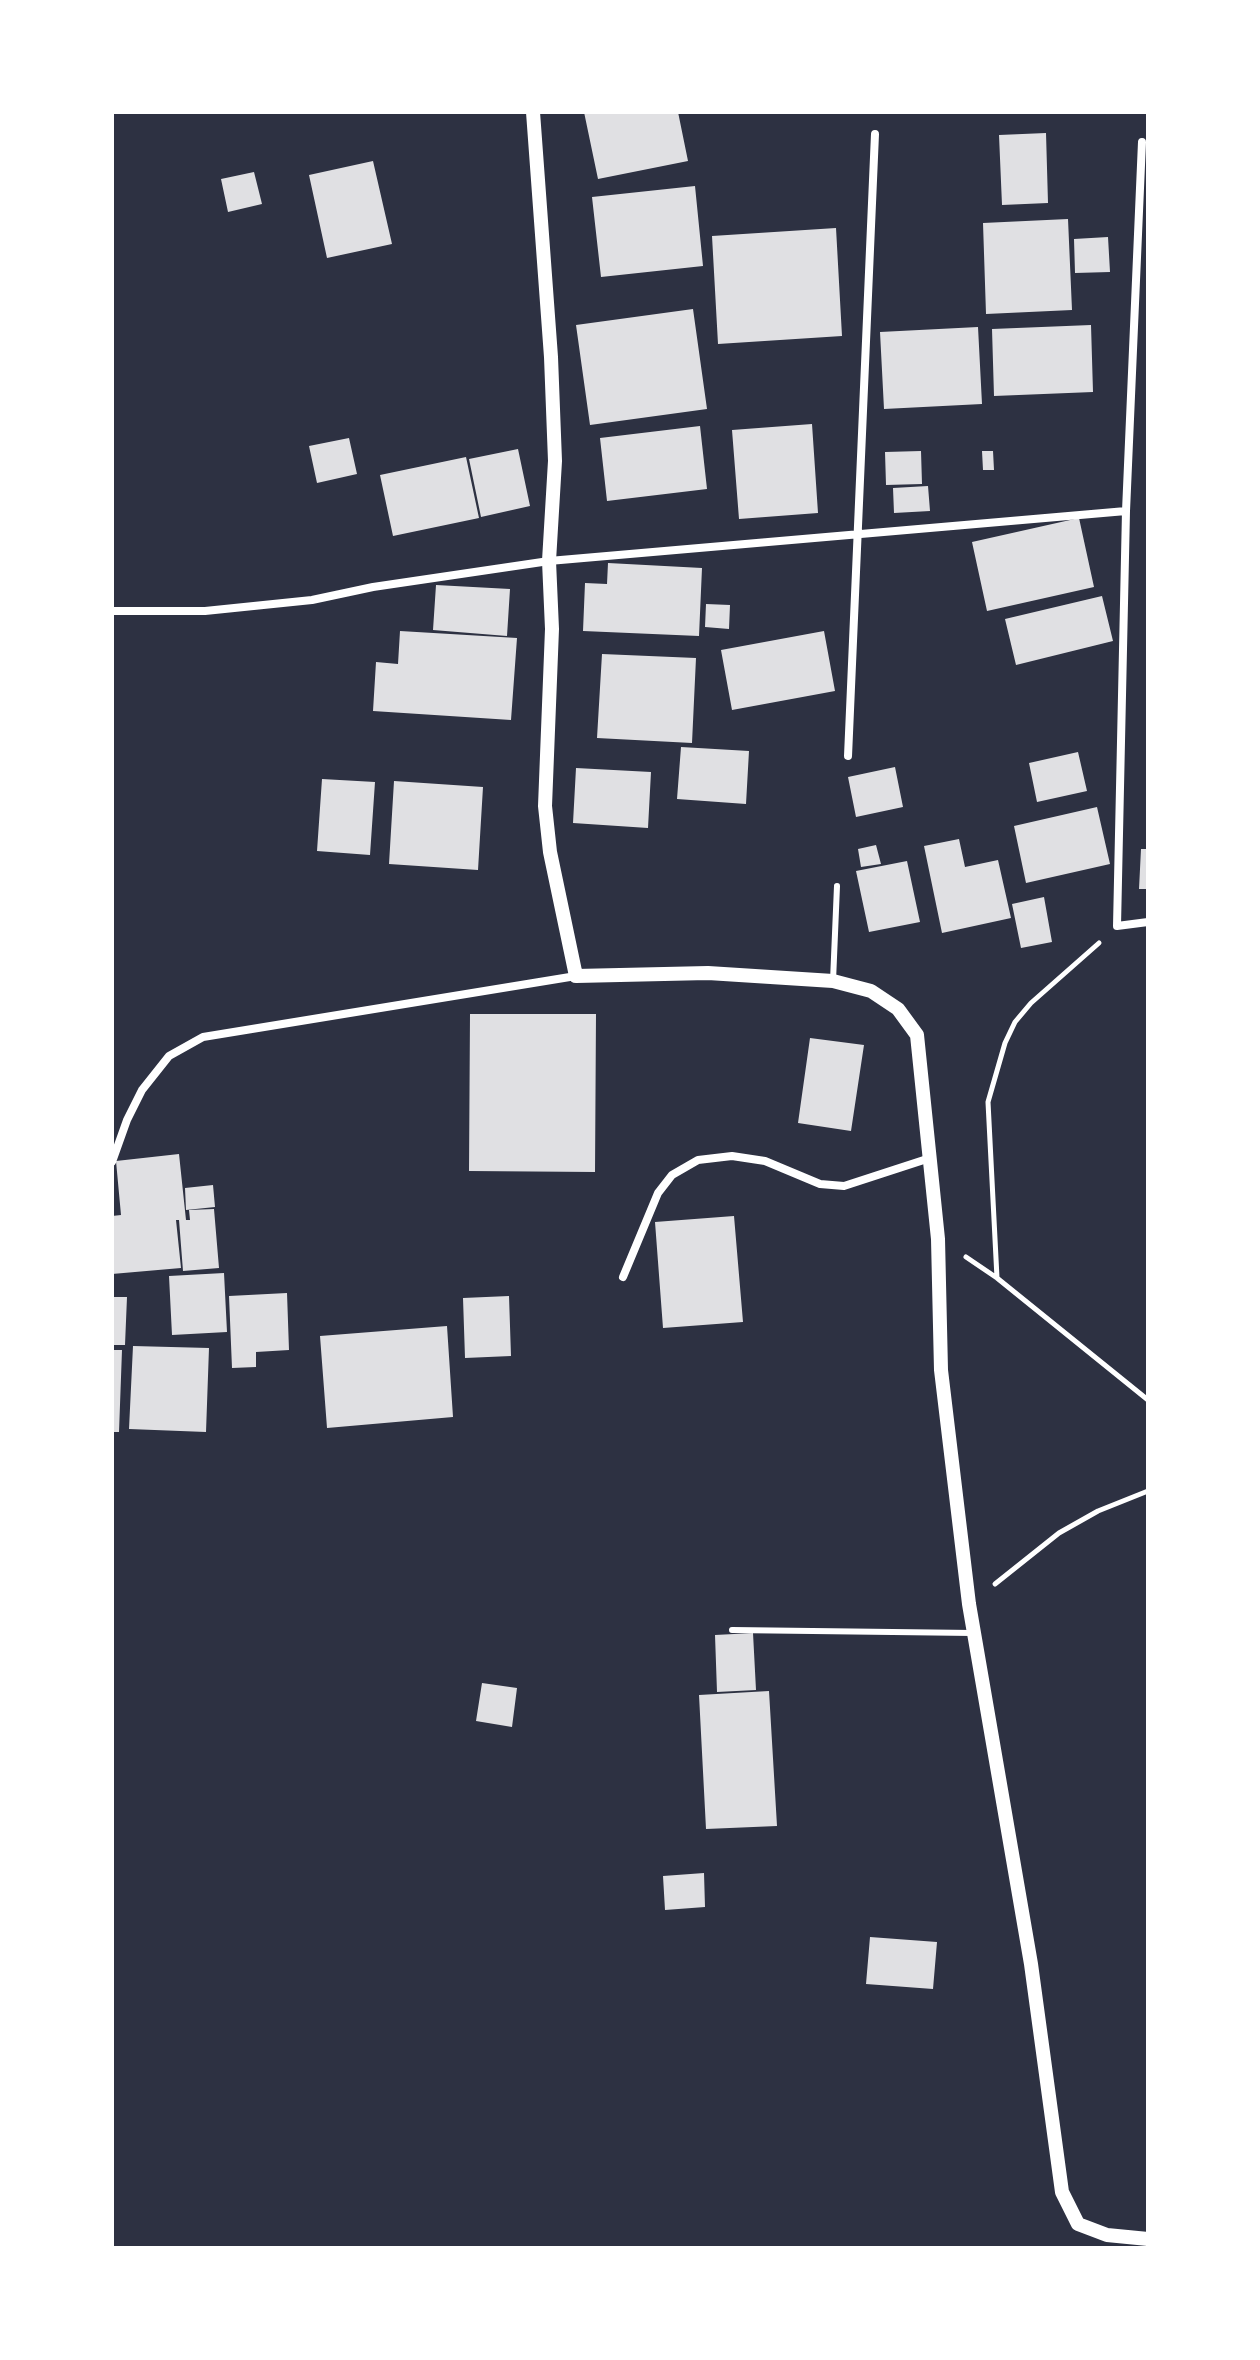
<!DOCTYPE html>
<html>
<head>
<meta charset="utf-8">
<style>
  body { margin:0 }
  #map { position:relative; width:1260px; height:2360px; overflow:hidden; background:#2d3142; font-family:Montserrat,sans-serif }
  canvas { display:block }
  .frame { position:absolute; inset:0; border:114px solid #fff; pointer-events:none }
</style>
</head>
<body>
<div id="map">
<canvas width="1260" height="2360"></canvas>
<div class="frame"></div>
</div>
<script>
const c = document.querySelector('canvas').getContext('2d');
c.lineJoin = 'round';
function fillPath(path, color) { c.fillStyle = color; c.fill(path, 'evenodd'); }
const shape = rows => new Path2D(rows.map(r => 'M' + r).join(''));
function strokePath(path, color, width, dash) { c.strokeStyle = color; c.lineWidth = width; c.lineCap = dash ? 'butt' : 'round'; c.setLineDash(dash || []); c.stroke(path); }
const building = shape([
  [584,112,678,112,688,161,598,179],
  [1046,133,1048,203,1002,205,999,135],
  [373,161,392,244,327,258,309,175],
  [254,172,262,204,228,212,221,179],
  [695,186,703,266,601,277,592,197],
  [1068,219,1072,310,986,314,983,223],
  [836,228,842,336,718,344,712,236],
  [1108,237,1110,272,1075,273,1074,239],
  [693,309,707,409,590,425,576,325],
  [1091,325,1093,392,994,396,992,329],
  [978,327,982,404,884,409,880,332],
  [812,424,818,513,739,519,732,430],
  [700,426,707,489,607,501,600,438],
  [349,438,357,474,317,483,309,446],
  [518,449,530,506,481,517,469,459],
  [921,451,922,484,886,485,885,452],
  [982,451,993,451,994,470,983,470],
  [466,457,479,518,393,536,380,475],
  [928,486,930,511,894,513,893,488],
  [1079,518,1094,587,987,611,972,542],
  [608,563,702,568,699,636,583,631,585,583,607,584],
  [436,585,510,589,507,636,433,630],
  [1102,596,1113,641,1016,665,1005,619],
  [706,604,730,605,729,629,705,627],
  [400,631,517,638,511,720,373,711,376,662,398,664],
  [824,631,835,691,732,710,721,650],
  [602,654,696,658,692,743,597,738],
  [681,747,749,751,746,804,677,799],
  [1078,752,1087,791,1037,802,1029,763],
  [895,767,903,807,856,817,848,777],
  [576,768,651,772,648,828,573,823],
  [322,779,375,782,370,855,317,851],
  [394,781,483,787,478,870,389,864],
  [1097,807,1110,864,1026,883,1014,826],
  [959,839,965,867,998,860,1011,918,942,933,924,846],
  [876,845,881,864,861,867,858,849],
  [1141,849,1148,849,1148,889,1139,889],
  [907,861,920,922,869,932,856,871],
  [1044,897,1052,942,1021,948,1012,904],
  [470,1014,596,1014,595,1172,469,1171],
  [810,1038,864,1045,851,1131,798,1123],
  [179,1154,186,1220,190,1220,189,1210,214,1209,219,1268,183,1271,179,1220,176,1220,181,1268,112,1274,112,1216,121,1215,116,1161],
  [213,1185,215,1207,186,1210,185,1188],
  [734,1216,743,1322,663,1328,655,1222],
  [224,1273,227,1332,172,1335,169,1276],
  [287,1293,289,1350,256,1352,256,1367,232,1368,229,1296],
  [509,1296,511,1356,465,1358,463,1298],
  [112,1297,127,1297,125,1345,112,1345],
  [447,1326,453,1417,327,1428,320,1336],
  [133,1346,209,1348,206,1432,129,1429],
  [112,1350,122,1350,119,1432,112,1432],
  [753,1633,756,1690,717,1692,715,1635],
  [482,1683,517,1688,512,1727,476,1721],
  [769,1691,777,1826,706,1829,699,1695],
  [704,1873,705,1907,665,1910,663,1876],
  [870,1937,937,1942,933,1989,866,1984]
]);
const path = shape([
  [966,1257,997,1278,988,1102,1005,1043,1015,1022,1031,1003,1099,943],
  [997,1278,1148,1400],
  [995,1584,1059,1533,1098,1511,1148,1491]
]);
const service = shape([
  [833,981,837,886],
  [732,1630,973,1633]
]);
const minor = shape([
  [1126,511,1117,926,1148,922],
  [112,611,205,611,312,600,373,587,549,561,1126,511,1142,142],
  [848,756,875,134],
  [112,1162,127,1120,142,1090,169,1056,203,1037,576,976],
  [623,1277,658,1193,672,1175,698,1160,732,1156,765,1161,820,1184,844,1186,930,1158]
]);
const tertiary = shape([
  [533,112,551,357,555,461,549,561,552,629,545,806,550,852,576,976,708,973,833,981,871,991,898,1009,917,1035,938,1239,941,1370,969,1604,1031,1964,1062,2192,1078,2224,1107,2235,1148,2239]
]);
fillPath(building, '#e0e0e3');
strokePath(path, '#fff', 5);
strokePath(service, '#fff', 6);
strokePath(minor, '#fff', 8);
strokePath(tertiary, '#fff', 14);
</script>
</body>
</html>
